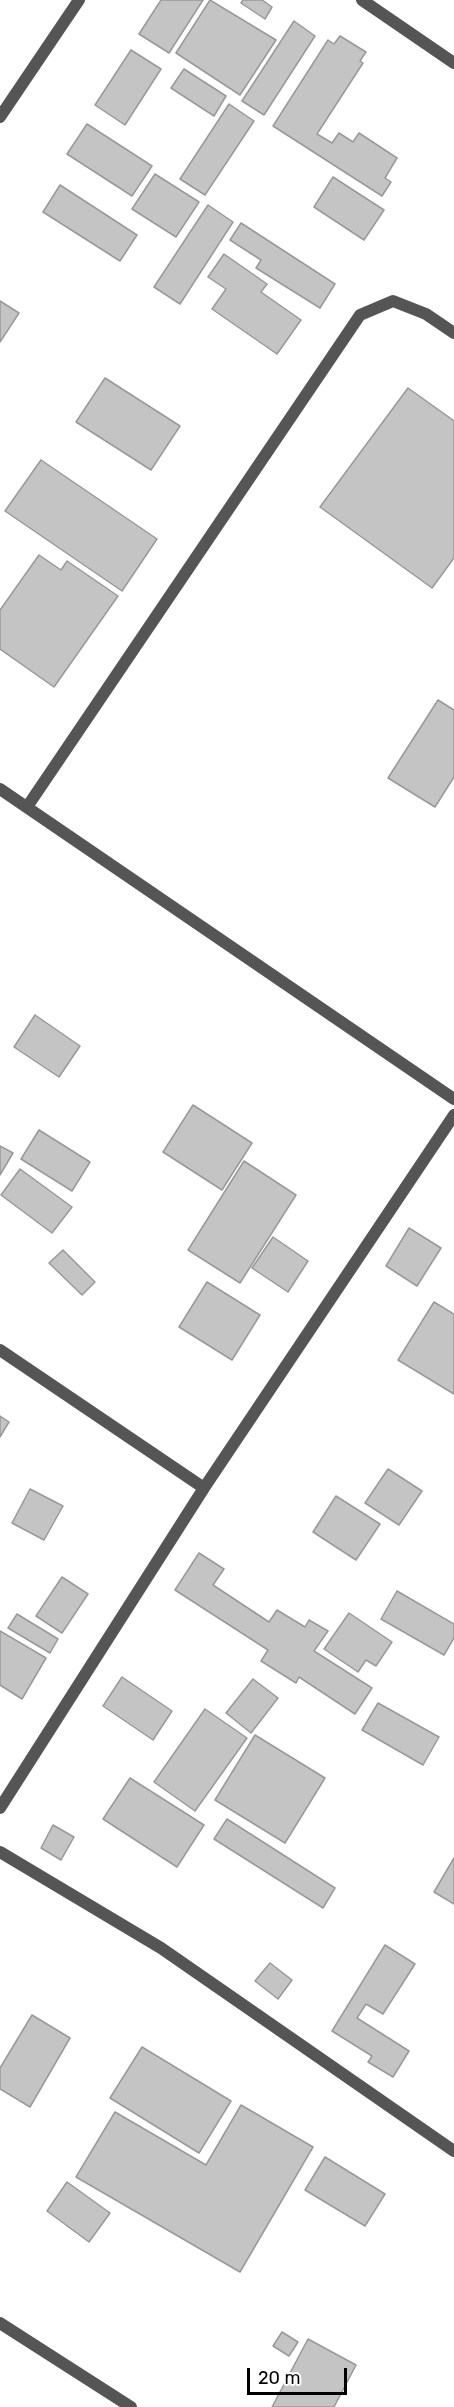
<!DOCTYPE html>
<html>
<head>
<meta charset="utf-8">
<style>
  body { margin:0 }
  #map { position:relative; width:454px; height:2407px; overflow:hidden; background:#fff; font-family:Rubik,sans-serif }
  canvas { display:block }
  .scale { position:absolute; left:247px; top:2368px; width:100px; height:27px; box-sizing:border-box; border:3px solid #000; border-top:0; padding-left:8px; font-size:18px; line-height:21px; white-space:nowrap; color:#000; -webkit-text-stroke:4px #fff; paint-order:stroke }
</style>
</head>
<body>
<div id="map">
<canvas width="454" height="2407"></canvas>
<div class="scale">20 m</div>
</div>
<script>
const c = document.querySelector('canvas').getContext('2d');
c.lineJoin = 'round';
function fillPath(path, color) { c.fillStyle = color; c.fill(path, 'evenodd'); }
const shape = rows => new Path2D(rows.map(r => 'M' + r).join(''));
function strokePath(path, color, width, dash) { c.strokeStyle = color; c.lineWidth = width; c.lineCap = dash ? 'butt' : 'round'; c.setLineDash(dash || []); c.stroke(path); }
const building = shape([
  [161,0,203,0,169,53,139,34,161,0],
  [210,0,276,40,240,95,176,53,210,0],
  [243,0,262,0,272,7,265,19,241,3,243,0],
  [294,21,315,36,264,115,242,101,294,21],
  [340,36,366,52,360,61,363,63,317,134,332,143,339,133,353,142,359,133,397,158,385,178,391,182,382,196,273,126,328,40,334,44,340,36],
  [131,50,161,69,125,125,95,105,131,50],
  [184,69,226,96,214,116,171,88,184,69],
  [229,104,254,121,205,195,180,179,229,104],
  [87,124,152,166,132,196,67,154,87,124],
  [155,174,199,202,176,237,132,209,155,174],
  [333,177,384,210,364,240,314,207,333,177],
  [60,185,137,235,120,261,43,212,60,185],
  [208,205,233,222,180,304,154,287,208,205],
  [241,223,335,284,320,308,256,268,261,260,230,240,241,223],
  [224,254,267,284,261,292,301,320,277,354,212,309,226,289,208,277,224,254],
  [0,301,19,313,0,342,0,301],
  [105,378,180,426,151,470,76,422,105,378],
  [408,388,454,421,454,558,432,588,320,507,408,388],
  [41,460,157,539,122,591,5,511,41,460],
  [39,555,61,570,67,561,118,596,54,687,0,649,0,610,39,555],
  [438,700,454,710,454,777,435,807,388,778,438,700],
  [35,1015,80,1046,59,1077,14,1047,35,1015],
  [193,1105,252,1143,222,1190,163,1152,193,1105],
  [39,1130,90,1162,72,1191,21,1159,39,1130],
  [0,1146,13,1153,0,1175,0,1146],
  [244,1161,296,1195,240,1283,188,1250,244,1161],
  [20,1169,72,1207,52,1233,1,1195,20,1169],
  [409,1228,441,1248,417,1286,386,1266,409,1228],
  [273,1237,308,1261,288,1292,252,1268,273,1237],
  [63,1250,95,1282,82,1295,49,1263,63,1250],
  [207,1282,260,1315,232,1360,179,1327,207,1282],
  [434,1302,454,1314,454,1394,398,1360,434,1302],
  [0,1416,9,1422,0,1437,0,1416],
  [388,1469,422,1491,399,1525,365,1503,388,1469],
  [30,1489,63,1506,44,1540,12,1523,30,1489],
  [336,1496,380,1524,356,1560,313,1532,336,1496],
  [199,1553,224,1569,213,1585,269,1622,277,1610,305,1627,309,1620,328,1631,314,1651,372,1688,355,1714,299,1677,296,1683,261,1661,268,1650,175,1590,199,1553],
  [62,1577,88,1594,62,1633,36,1616,62,1577],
  [397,1591,454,1624,454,1638,444,1655,381,1619,397,1591],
  [349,1613,392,1642,376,1666,366,1660,358,1672,324,1649,349,1613],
  [17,1614,58,1639,50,1653,8,1628,17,1614],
  [0,1631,46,1658,22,1699,0,1685,0,1631],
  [122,1677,172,1711,153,1740,103,1706,122,1677],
  [253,1679,278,1698,251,1733,226,1713,253,1679],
  [378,1703,439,1737,423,1765,362,1730,378,1703],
  [205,1709,247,1738,195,1811,154,1782,205,1709],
  [255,1735,325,1778,285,1843,215,1800,255,1735],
  [130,1778,204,1825,177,1867,103,1819,130,1778],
  [227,1819,335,1888,323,1908,214,1839,227,1819],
  [53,1825,74,1837,61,1860,41,1848,53,1825],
  [454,1858,454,1904,434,1892,454,1858],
  [385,1945,415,1964,383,2014,366,2004,357,2018,409,2051,393,2077,368,2062,372,2056,332,2031,385,1945],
  [270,1963,292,1980,278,1999,255,1981,270,1963],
  [32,2015,70,2038,30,2107,0,2089,0,2068,32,2015],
  [142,2047,231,2101,199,2153,110,2098,142,2047],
  [241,2105,313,2147,240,2272,76,2177,115,2112,206,2165,241,2105],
  [325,2157,385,2194,365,2226,305,2190,325,2157],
  [67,2182,110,2213,89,2242,47,2211,67,2182],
  [282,2332,298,2342,289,2356,273,2346,282,2332],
  [308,2339,356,2365,334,2407,272,2407,308,2339]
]);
const minor = shape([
  [362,0,454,63],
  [0,117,79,0],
  [0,789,454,1099],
  [27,807,360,315,393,301,426,314,454,333],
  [0,1350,204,1488],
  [0,1808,204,1488,454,1115],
  [0,1852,161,1948,454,2151],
  [0,2323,131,2407]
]);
fillPath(building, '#c4c4c4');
strokePath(building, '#999', 1.5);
strokePath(minor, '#555', 12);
</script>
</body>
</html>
